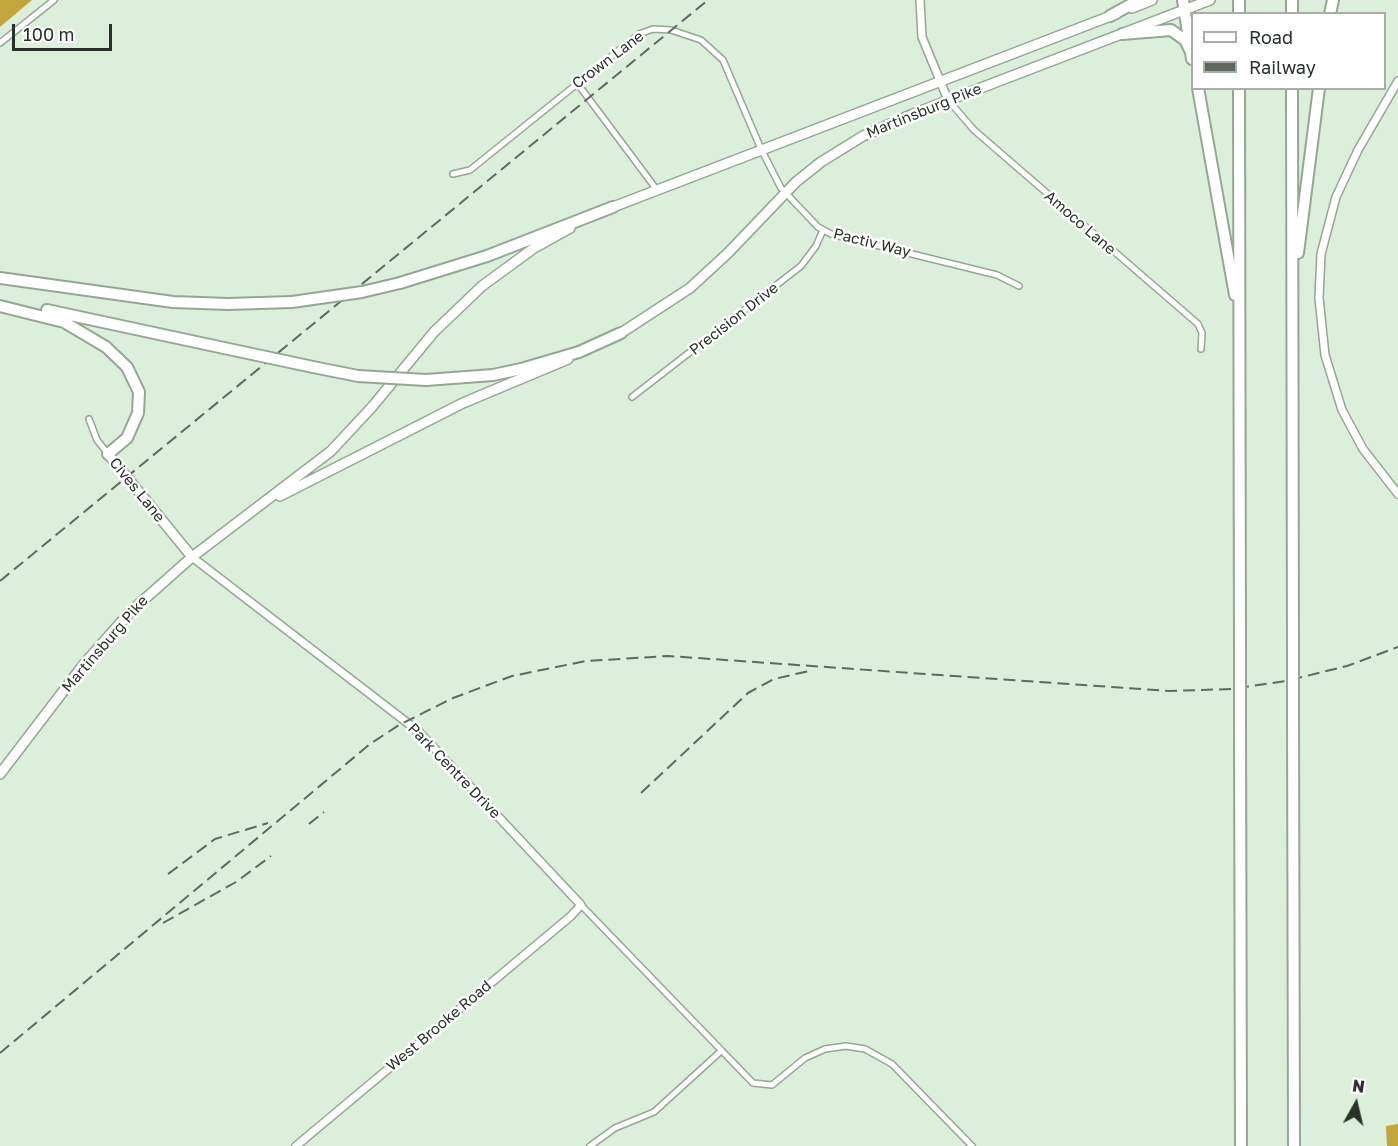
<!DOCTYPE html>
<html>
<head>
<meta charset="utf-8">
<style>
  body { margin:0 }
  #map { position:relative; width:1398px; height:1146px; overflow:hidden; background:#dbefdb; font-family:"Golos Text",sans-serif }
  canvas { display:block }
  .legend { position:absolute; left:1191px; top:12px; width:195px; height:78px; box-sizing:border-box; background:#fff; border:2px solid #a9adaa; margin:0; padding:8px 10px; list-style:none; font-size:18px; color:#29312a }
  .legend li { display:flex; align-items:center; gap:12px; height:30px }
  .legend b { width:30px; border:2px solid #a9adaa }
  .north { position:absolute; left:1326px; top:1074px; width:60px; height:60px; -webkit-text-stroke:4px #fff; paint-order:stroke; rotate:8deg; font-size:16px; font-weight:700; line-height:24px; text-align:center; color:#29312a }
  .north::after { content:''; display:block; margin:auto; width:21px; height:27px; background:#29312a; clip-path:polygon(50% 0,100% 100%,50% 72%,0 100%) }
  .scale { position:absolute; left:12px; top:24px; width:100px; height:27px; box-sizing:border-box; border:3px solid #29312a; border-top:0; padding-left:8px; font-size:18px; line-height:21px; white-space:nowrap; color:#29312a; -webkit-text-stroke:4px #fff; paint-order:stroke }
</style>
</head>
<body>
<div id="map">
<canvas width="1398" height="1146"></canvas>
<ul class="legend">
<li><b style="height:8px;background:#fff"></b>Road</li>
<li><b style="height:8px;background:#5e6a5f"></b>Railway</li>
</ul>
<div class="north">N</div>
<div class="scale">100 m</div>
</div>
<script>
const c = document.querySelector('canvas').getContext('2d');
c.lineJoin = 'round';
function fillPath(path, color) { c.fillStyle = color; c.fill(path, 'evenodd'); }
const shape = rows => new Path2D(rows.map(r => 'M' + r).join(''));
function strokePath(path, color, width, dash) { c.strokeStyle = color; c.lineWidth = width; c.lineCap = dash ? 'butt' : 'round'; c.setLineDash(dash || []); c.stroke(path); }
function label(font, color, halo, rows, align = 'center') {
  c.font = font + ' "Golos Text",sans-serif'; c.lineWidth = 5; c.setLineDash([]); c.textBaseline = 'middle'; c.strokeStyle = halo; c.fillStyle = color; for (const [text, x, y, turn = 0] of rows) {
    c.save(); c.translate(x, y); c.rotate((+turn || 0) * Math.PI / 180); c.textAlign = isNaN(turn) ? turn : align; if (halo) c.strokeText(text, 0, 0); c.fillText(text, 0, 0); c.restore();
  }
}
const forest = shape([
  [0,0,32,0,0,27],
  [1398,1124,1398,1146,1387,1146,1386,1126]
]);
const minor = shape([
  [0,43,54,0],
  [577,83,657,190],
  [948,100,974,130,1198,324,1202,333,1201,349],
  [453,174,470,170,639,34,653,29,671,30,701,40,723,60,761,149,781,188,818,227,831,234,997,275,1019,286],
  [632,397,801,266,816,246,823,230],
  [89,419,97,440,108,454],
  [581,905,753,1083,772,1085,805,1058,825,1049,846,1046,865,1049,892,1064,972,1146],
  [590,1146,615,1128,654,1112,720,1052]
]);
const tertiary = shape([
  [920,0,922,37,948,100],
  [1398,81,1358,150,1336,197,1321,254,1319,298,1325,355,1342,410,1363,449,1398,494],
  [192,557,418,731,581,905,571,916,296,1146]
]);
const primary = shape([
  [108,454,192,557],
  [280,496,463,403,568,359],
  [0,774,84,664,130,612,192,557,331,451,372,407,434,332,482,286,534,248,570,228]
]);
const trunk = shape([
  [1132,8,1152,0],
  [613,207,1116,14],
  [621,333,690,288,728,253,796,182,821,162,863,136,913,114,1210,0]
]);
const motorway = shape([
  [1183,0,1192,59],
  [1239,0,1239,14],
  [1292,14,1292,0],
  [1330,14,1333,0],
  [1110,16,1139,0],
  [1122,34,1171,30,1185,40,1191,52],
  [1198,88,1235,295],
  [1239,88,1240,658],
  [1292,88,1293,650],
  [1298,253,1319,88],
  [0,278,173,302,228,304,292,302],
  [400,283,487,256,613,207],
  [0,306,64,322,106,347,127,367,139,392,138,413,127,438,108,454],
  [47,310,224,348],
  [313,367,358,376],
  [426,380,493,375,521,369,579,352,621,333],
  [1293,709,1294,1146],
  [1240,718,1241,1146]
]);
const rail = shape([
  [0,581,708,0],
  [641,793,748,693,774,679,809,671],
  [309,824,324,812],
  [168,874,215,839,268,823],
  [163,923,236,882,271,856],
  [0,1053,370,744,399,725,453,698,512,676,586,661,668,656,1170,691,1231,689,1286,681,1347,666,1398,647]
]);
const motorwayBridge = shape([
  [292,302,362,292,400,283],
  [224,348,313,367],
  [358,376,426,380],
  [1293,650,1293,709],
  [1240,718,1240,658]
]);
const streetNames = [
  ["Crown Lane",608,60,-37],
  ["Martinsburg Pike",924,111,-22],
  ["Amoco Lane",1080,223,41],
  ["Pactiv Way",872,243,14],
  ["Precision Drive",734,319,-38],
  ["Cives Lane",137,490,51],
  ["Martinsburg Pike",105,644,-49],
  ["Park Centre Drive",454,771,46],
  ["West Brooke Road",439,1026,-40]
];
fillPath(forest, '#c3a53e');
strokePath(minor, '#94a794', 8);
strokePath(tertiary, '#94a794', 10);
strokePath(primary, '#94a794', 12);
strokePath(trunk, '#94a794', 12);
strokePath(motorway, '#94a794', 14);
strokePath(minor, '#fff', 5);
strokePath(tertiary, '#fff', 7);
strokePath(primary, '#fff', 9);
strokePath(trunk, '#fff', 9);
strokePath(motorway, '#fff', 10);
strokePath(rail, '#5e6a5f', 2, [12, 6]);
strokePath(motorwayBridge, '#94a794', 14, []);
strokePath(motorwayBridge, '#fff', 10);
label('15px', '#29312a', '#fff', streetNames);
</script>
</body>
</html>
